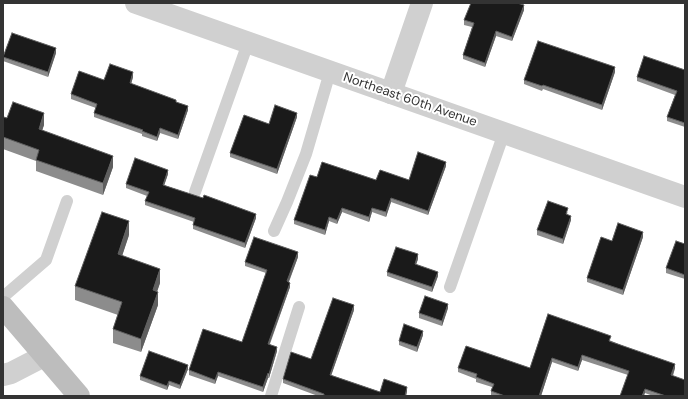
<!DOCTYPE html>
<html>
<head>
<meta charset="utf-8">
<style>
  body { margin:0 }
  #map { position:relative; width:688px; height:399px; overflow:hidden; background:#fff; font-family:"DM Sans",sans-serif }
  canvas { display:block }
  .frame { position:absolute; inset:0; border:4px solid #333; pointer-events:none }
</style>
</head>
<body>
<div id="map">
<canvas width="688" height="399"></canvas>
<div class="frame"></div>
</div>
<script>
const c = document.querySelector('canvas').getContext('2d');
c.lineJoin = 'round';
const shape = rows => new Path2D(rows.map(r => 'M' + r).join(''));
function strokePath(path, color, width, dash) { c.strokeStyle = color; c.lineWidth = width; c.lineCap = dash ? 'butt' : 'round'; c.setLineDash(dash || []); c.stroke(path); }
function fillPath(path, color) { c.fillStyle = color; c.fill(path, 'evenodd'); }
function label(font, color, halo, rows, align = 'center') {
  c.font = font + ' "DM Sans",sans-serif'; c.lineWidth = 4; c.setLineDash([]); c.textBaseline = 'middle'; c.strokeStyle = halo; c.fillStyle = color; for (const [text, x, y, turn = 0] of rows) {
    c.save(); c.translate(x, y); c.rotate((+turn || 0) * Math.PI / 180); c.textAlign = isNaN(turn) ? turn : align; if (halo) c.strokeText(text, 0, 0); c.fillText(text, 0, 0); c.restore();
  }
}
const service = shape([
  [195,192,248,43],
  [274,231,287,202,306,154,330,72],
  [450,287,504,133],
  [3,297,46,260,67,201],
  [271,396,299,307]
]);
const minor = shape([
  [391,93,422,3],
  [3,375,11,373,44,356]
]);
const tertiary = shape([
  [136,3,685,197]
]);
const secondary = shape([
  [3,307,79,396]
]);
const wall = shape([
  [524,10,512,41,496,36,485,67,463,59,463,55,472,27,464,25,464,20],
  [56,53,48,77,3,61,3,57],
  [685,70,685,127,667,121,667,117,675,95,637,81,637,77],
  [615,72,602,110,543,89,542,91,524,84,524,80],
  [133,77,131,84,176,102,188,110,178,139,160,133,157,141,142,136,142,134,94,117,94,113,96,108,71,99,71,94,104,80],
  [3,116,7,118,44,125,42,130,113,167,103,195,36,171,36,161,3,149],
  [297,117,277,174,230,157,230,153,269,124],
  [446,166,428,215,391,202,386,217,372,212,369,222,342,212,337,224,329,221,325,235,294,224,294,220,317,177,376,180,409,180],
  [168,174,164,185,256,218,245,248,193,229,193,225,194,222,145,205,145,201,147,196,126,188,126,184],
  [568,212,567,214,571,220,563,244,537,235,537,230],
  [129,235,122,256,160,283,157,291,158,305,141,352,113,343,113,329,118,315,75,300,75,286],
  [643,237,623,295,587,282,587,278,612,241],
  [685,244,685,279,666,273,666,268],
  [298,257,289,282,290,287,270,344,277,351,269,378,268,378,263,392,218,376,215,384,189,375,189,370,242,342,266,273,245,266,245,262],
  [418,259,416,264,438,276,432,292,387,276,387,272],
  [448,308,442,326,419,318,419,313],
  [354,310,331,375,380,392,407,391,406,396,318,396,283,383,283,379,311,359],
  [548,314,675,368,673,376,685,396,653,396,645,393,628,375,582,360,578,371,552,362,541,396,491,396,491,391,492,387,476,382,476,379,458,372,458,368,530,368],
  [423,335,417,352,399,345,399,341],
  [188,369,180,389,169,385,167,390,140,380,140,376]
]);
const shadedWall = shape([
  [524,5,524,10,512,41,512,37],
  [496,31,496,36,485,67,485,63],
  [56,48,56,53,48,77,48,72],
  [615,67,615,72,602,110,602,105],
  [133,72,133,77,130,88,130,83],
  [188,106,188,110,178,139,178,135],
  [44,113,44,125,39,140,39,129],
  [297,113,297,117,277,174,277,169],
  [160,128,160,133,157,141,157,137],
  [113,156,113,167,103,195,103,183],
  [446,162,446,166,428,215,428,211],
  [168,170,168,174,163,189,163,185],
  [391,198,391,202,386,217,386,212],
  [342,208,342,212,337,224,337,220],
  [372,208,372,212,369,222,369,217],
  [256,214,256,218,245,248,245,243],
  [571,216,571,220,563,244,563,239],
  [329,217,329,221,325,235,325,230],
  [129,221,129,235,118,268,118,254],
  [643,232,643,237,623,295,623,290],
  [298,252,298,257,287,286,287,281],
  [418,254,418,259,415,268,415,264],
  [160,269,160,283,153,304,153,290],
  [438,272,438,276,432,292,432,287],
  [290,283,290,287,268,348,268,344],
  [158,292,158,305,141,352,141,339],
  [448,304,448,308,442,326,442,321],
  [354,305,354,310,330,379,330,375],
  [423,331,423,335,417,352,417,347],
  [277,347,277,351,269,378,269,374],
  [582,355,582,360,578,371,578,367],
  [552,358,552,362,541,396,539,396],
  [675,364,675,368,671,380,671,375],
  [188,365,188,369,180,389,180,385],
  [218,372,218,376,215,384,215,380],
  [268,373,268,378,263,392,263,387],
  [169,381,169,385,167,390,167,386],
  [407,387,407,391,406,396,404,396],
  [645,389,645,393,644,396,642,396]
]);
const building = shape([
  [471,3,517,3,524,5,512,37,496,31,485,63,463,55,474,23,464,20,471,3],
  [12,33,56,48,48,72,3,57,12,33],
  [538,41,615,67,602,105,543,85,542,86,524,80,538,41],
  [644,56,685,70,685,123,667,117,677,91,637,77,644,56],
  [110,64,133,72,130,83,176,100,176,102,188,106,178,135,160,128,157,137,142,131,143,130,94,113,97,104,71,94,79,71,104,80,110,64],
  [13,102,44,113,39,129,113,156,103,183,36,160,39,150,3,137,3,117,7,118,13,102],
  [275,105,297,113,277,169,230,153,244,115,269,124,275,105],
  [418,152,446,162,428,211,391,198,386,212,372,208,369,217,342,208,337,220,329,217,325,230,294,220,310,175,317,177,322,162,376,180,380,170,409,180,418,152],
  [135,158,168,170,163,185,203,198,204,195,256,214,245,243,193,225,195,218,145,201,149,192,126,184,135,158],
  [548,201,568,208,566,214,571,216,563,239,537,230,548,201],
  [102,212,129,221,118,254,160,269,153,290,158,292,141,339,113,329,122,302,75,286,102,212],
  [618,223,643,232,623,290,587,278,601,237,612,241,618,223],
  [254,237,298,252,287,281,290,283,268,344,277,347,269,374,268,373,263,387,218,372,215,380,189,370,203,329,242,342,267,270,245,262,254,237],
  [676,241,685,244,685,275,666,268,676,241],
  [396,247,418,254,415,264,438,272,432,287,387,272,396,247],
  [425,296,448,304,442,321,419,313,425,296],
  [333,298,354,305,330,375,380,392,384,379,407,387,405,396,324,396,324,394,283,379,291,352,311,359,333,298],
  [548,314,611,336,609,341,675,364,671,375,685,380,685,396,666,396,645,389,642,396,620,396,629,371,582,355,578,367,552,358,539,396,505,396,491,391,494,384,476,377,477,374,458,368,466,346,530,368,548,314],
  [404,324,423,331,417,347,399,341,404,324],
  [149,351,188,365,180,385,169,381,167,386,140,376,149,351]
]);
const streetNames = [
  ["Northeast 60th Avenue",410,100,19]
];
strokePath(service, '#d0d0d0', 12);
strokePath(minor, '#d0d0d0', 22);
strokePath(tertiary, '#d0d0d0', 22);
strokePath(secondary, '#bdbdbd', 22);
fillPath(wall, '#8c8c8c');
fillPath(shadedWall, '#5f5f5f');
fillPath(building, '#1a1a1a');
strokePath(building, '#5f5f5f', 1);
label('13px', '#333', '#fff', streetNames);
</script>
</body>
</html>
